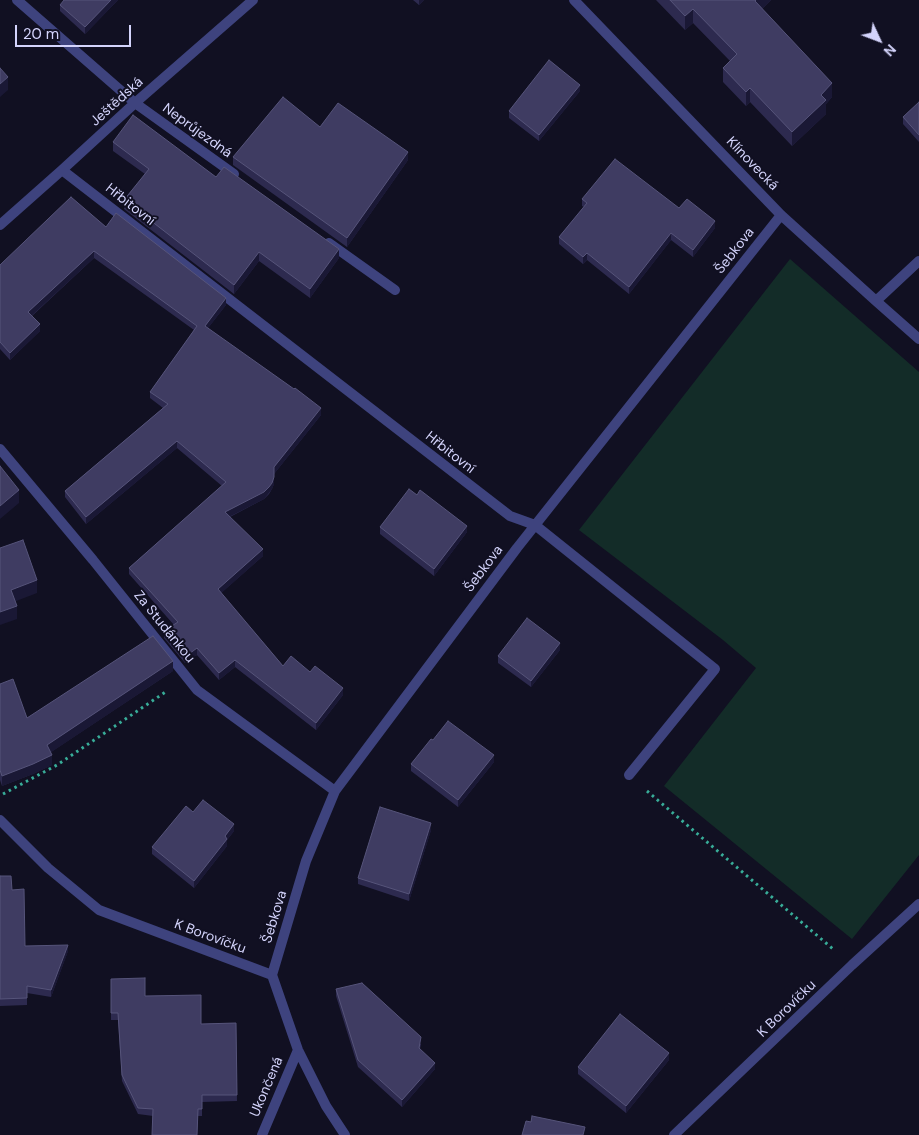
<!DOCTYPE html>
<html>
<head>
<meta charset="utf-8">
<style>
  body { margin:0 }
  #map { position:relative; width:919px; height:1135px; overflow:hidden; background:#111022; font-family:"DM Sans",sans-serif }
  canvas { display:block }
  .north { position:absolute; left:854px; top:15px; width:50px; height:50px; -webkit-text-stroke:4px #111022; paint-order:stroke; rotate:133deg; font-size:14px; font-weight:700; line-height:20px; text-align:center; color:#d4d4fc }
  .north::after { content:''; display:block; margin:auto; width:18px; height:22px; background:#d4d4fc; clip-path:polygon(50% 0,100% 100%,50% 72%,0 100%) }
  .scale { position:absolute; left:15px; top:25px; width:116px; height:22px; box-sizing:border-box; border:2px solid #d4d4fc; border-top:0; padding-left:6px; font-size:15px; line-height:18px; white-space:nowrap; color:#d4d4fc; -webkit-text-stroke:4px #111022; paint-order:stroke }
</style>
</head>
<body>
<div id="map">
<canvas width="919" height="1135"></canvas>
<div class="north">N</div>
<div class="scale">20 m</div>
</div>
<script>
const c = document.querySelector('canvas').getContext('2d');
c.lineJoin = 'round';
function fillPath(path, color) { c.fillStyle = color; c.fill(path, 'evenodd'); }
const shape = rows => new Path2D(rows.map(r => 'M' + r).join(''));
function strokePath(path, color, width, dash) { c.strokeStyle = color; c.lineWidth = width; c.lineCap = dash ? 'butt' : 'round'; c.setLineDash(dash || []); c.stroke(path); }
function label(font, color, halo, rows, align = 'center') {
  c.font = font + ' "DM Sans",sans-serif'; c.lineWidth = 4; c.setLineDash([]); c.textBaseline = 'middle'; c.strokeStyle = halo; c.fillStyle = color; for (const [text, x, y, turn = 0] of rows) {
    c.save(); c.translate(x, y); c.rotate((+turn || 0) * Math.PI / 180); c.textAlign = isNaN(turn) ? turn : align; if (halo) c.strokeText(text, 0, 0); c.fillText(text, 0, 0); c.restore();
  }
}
const green = shape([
  [790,259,919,372,919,855,852,939,664,786,756,668,723,640,579,530]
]);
const path = shape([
  [647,791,833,949],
  [3,794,57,765,167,691]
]);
const minor = shape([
  [17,0,135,103,234,174],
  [574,0,781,215,876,301,919,339],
  [62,170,510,516,535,525,715,669,629,775],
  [0,225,62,170,135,103,253,0],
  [329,243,395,290],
  [876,301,919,261],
  [0,449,93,560,197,690,335,791],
  [0,820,48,868,99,910,272,975,298,1050,326,1106,345,1135],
  [272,975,306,861,335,791,517,548,781,215],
  [262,1135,298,1050],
  [674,1135,852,965,919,904]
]);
const wall = shape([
  [118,0,85,34,60,11,60,5],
  [413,0,424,0,419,5],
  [656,0,771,0,762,9,832,97,826,104,826,114,792,146,750,102,746,106,723,82,723,68,730,61,693,23,685,30],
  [580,91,539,141,509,118,509,111],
  [919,102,919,142,903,124,903,117],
  [320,127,408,160,347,247,233,165,233,157],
  [113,142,216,177,339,258,310,298,259,261,234,294,124,209,124,200,145,174,113,151],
  [582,199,679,208,715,228,693,257,671,240,629,294,587,260,583,264,559,244,559,237,584,207,582,206],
  [106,227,226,305,208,328,321,415,274,474,274,484,272,489,269,494,264,499,230,517,263,556,221,593,283,666,310,672,343,695,316,730,235,667,219,680,197,655,185,663,164,638,164,631,174,625,129,574,129,568,222,486,177,448,86,524,65,497,65,491,163,408,150,398,150,392,194,330,94,258,32,316,40,331,10,360,0,349,0,265],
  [380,527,467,532,434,576,380,534],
  [560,650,531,687,498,663,498,656],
  [173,671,51,752,52,765,33,774,2,786,0,780,0,684,27,718],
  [433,740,494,762,458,807,411,771,411,764],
  [193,812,234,831,227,840,227,846,194,888,152,854,152,847],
  [431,830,409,901,358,884,358,878],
  [0,876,12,890,25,946,68,951,51,997,27,993,27,1005,0,1006],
  [111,979,201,1024,236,1023,237,1101,202,1102,202,1116,198,1116,197,1135,152,1135,153,1116,138,1114,122,1081,118,1020,111,1020],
  [336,989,421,1044,420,1049,435,1069,402,1107,358,1067,336,996],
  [669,1060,626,1113,578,1074,578,1067]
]);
const shadedWall = shape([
  [111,0,118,0,85,34,85,27],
  [419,0,424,0,419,5],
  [756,0,771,0,755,16,755,1],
  [693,9,693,23,685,30,685,16],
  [8,77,8,90,0,97,0,84],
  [832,83,832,97,826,104,826,114,792,146,792,132,821,95],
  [580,85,580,91,539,141,539,135],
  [750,88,750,102,746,106,746,92],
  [408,152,408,160,347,247,347,238],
  [715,221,715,228,693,257,693,250],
  [671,233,671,240,629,294,629,287],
  [339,249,339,258,310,298,310,289],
  [94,251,94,258,28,319,28,312],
  [259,252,259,261,234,294,234,285],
  [587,253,587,260,583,264,583,257],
  [226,298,226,305,205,332,205,326],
  [40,324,40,331,10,360,10,353],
  [321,408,321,415,274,474,274,467],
  [177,441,177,448,86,524,86,517],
  [274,477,274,484,272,489,264,499,225,519,225,512],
  [19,490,19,503,0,519,0,506],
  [467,526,467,532,434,576,434,569],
  [263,549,263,556,218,596,218,589],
  [37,580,37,593,11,603,11,590],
  [17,606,17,619,0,625,0,612],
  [560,643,560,650,531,687,531,681],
  [197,648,197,655,185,663,185,657],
  [235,660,235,667,219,680,219,673],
  [173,661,173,671,47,755,47,745],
  [343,688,343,695,316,730,316,723],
  [52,755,52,765,33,774,2,786,2,776],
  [494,755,494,762,458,807,458,800],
  [431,823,431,830,409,901,409,894],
  [234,824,234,831,227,840,227,846,194,888,194,881],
  [68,945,68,951,51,997,51,990],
  [669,1053,669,1060,626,1113,626,1106],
  [435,1063,435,1069,402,1107,402,1100]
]);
const building = shape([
  [64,0,111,0,85,27,60,5,64,0],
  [670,0,756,0,755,1,832,83,821,95,826,100,792,132,750,88,746,92,723,68,737,54,693,9,685,16,670,0],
  [549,60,580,85,539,135,509,111,549,60],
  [0,68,8,77,0,84,0,68],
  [283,97,320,127,338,103,408,152,347,238,233,157,283,97],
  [919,102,919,135,903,117,919,102],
  [133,115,216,177,224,167,339,249,310,289,259,252,234,285,124,200,149,169,113,142,133,115],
  [615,159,679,208,687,199,715,221,693,250,671,233,629,287,587,253,583,257,559,237,587,203,582,199,615,159],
  [71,197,106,227,116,213,226,298,205,326,294,389,295,388,321,408,274,467,274,477,272,483,269,487,264,492,225,512,263,549,218,589,283,666,291,656,310,672,315,666,343,688,316,723,235,660,219,673,197,648,185,657,164,631,178,622,129,568,226,482,177,441,86,517,65,491,168,404,150,392,197,326,94,251,28,312,40,324,10,353,0,342,0,265,71,197],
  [0,466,19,490,0,506,0,466],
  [409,489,417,495,420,490,467,526,434,569,380,527,409,489],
  [23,540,37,580,11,590,17,606,0,612,0,548,23,540],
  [527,618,560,643,531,681,498,656,527,618],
  [153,636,173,661,47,745,52,755,33,764,2,776,0,770,0,684,13,679,27,718,153,636],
  [448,721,494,755,458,800,411,764,431,739,433,740,448,721],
  [203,800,234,824,225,836,227,839,194,881,152,847,186,806,193,812,203,800],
  [380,807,431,823,409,894,358,878,380,807],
  [0,876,11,876,12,890,24,889,25,946,68,945,51,990,27,986,27,998,0,999,0,876],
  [145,978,145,996,201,995,201,1024,236,1023,237,1095,202,1095,202,1109,198,1109,197,1135,152,1135,153,1109,138,1108,122,1075,118,1013,111,1013,111,979,145,978],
  [362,983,421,1037,419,1048,435,1063,402,1100,358,1060,336,989,362,983],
  [620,1014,669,1053,626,1106,578,1067,620,1014],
  [532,1116,585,1127,583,1135,522,1135,526,1121,531,1122,532,1116]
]);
const streetNames = [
  ["Ještědská",117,102,-42],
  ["Neprůjezdná",197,131,36],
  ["Klínovecká",752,164,46],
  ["Hřbitovní",130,205,38],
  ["Šebkova",735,251,-52],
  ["Hřbitovní",450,453,38],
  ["Šebkova",484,569,-53],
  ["Za Studánkou",164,627,51],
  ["Šebkova",275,917,-73],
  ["K Borovíčku",210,937,20],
  ["K Borovíčku",787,1009,-44],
  ["Ukončená",267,1087,-67]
];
fillPath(green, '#132c28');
strokePath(path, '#38ac98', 3, [2.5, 4]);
strokePath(minor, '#3e437e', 10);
fillPath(wall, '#2d2a4f');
fillPath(shadedWall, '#1a1835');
fillPath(building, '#3f3c62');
strokePath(building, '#56547a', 1);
label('14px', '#d4d4fc', '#111022', streetNames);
</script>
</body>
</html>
